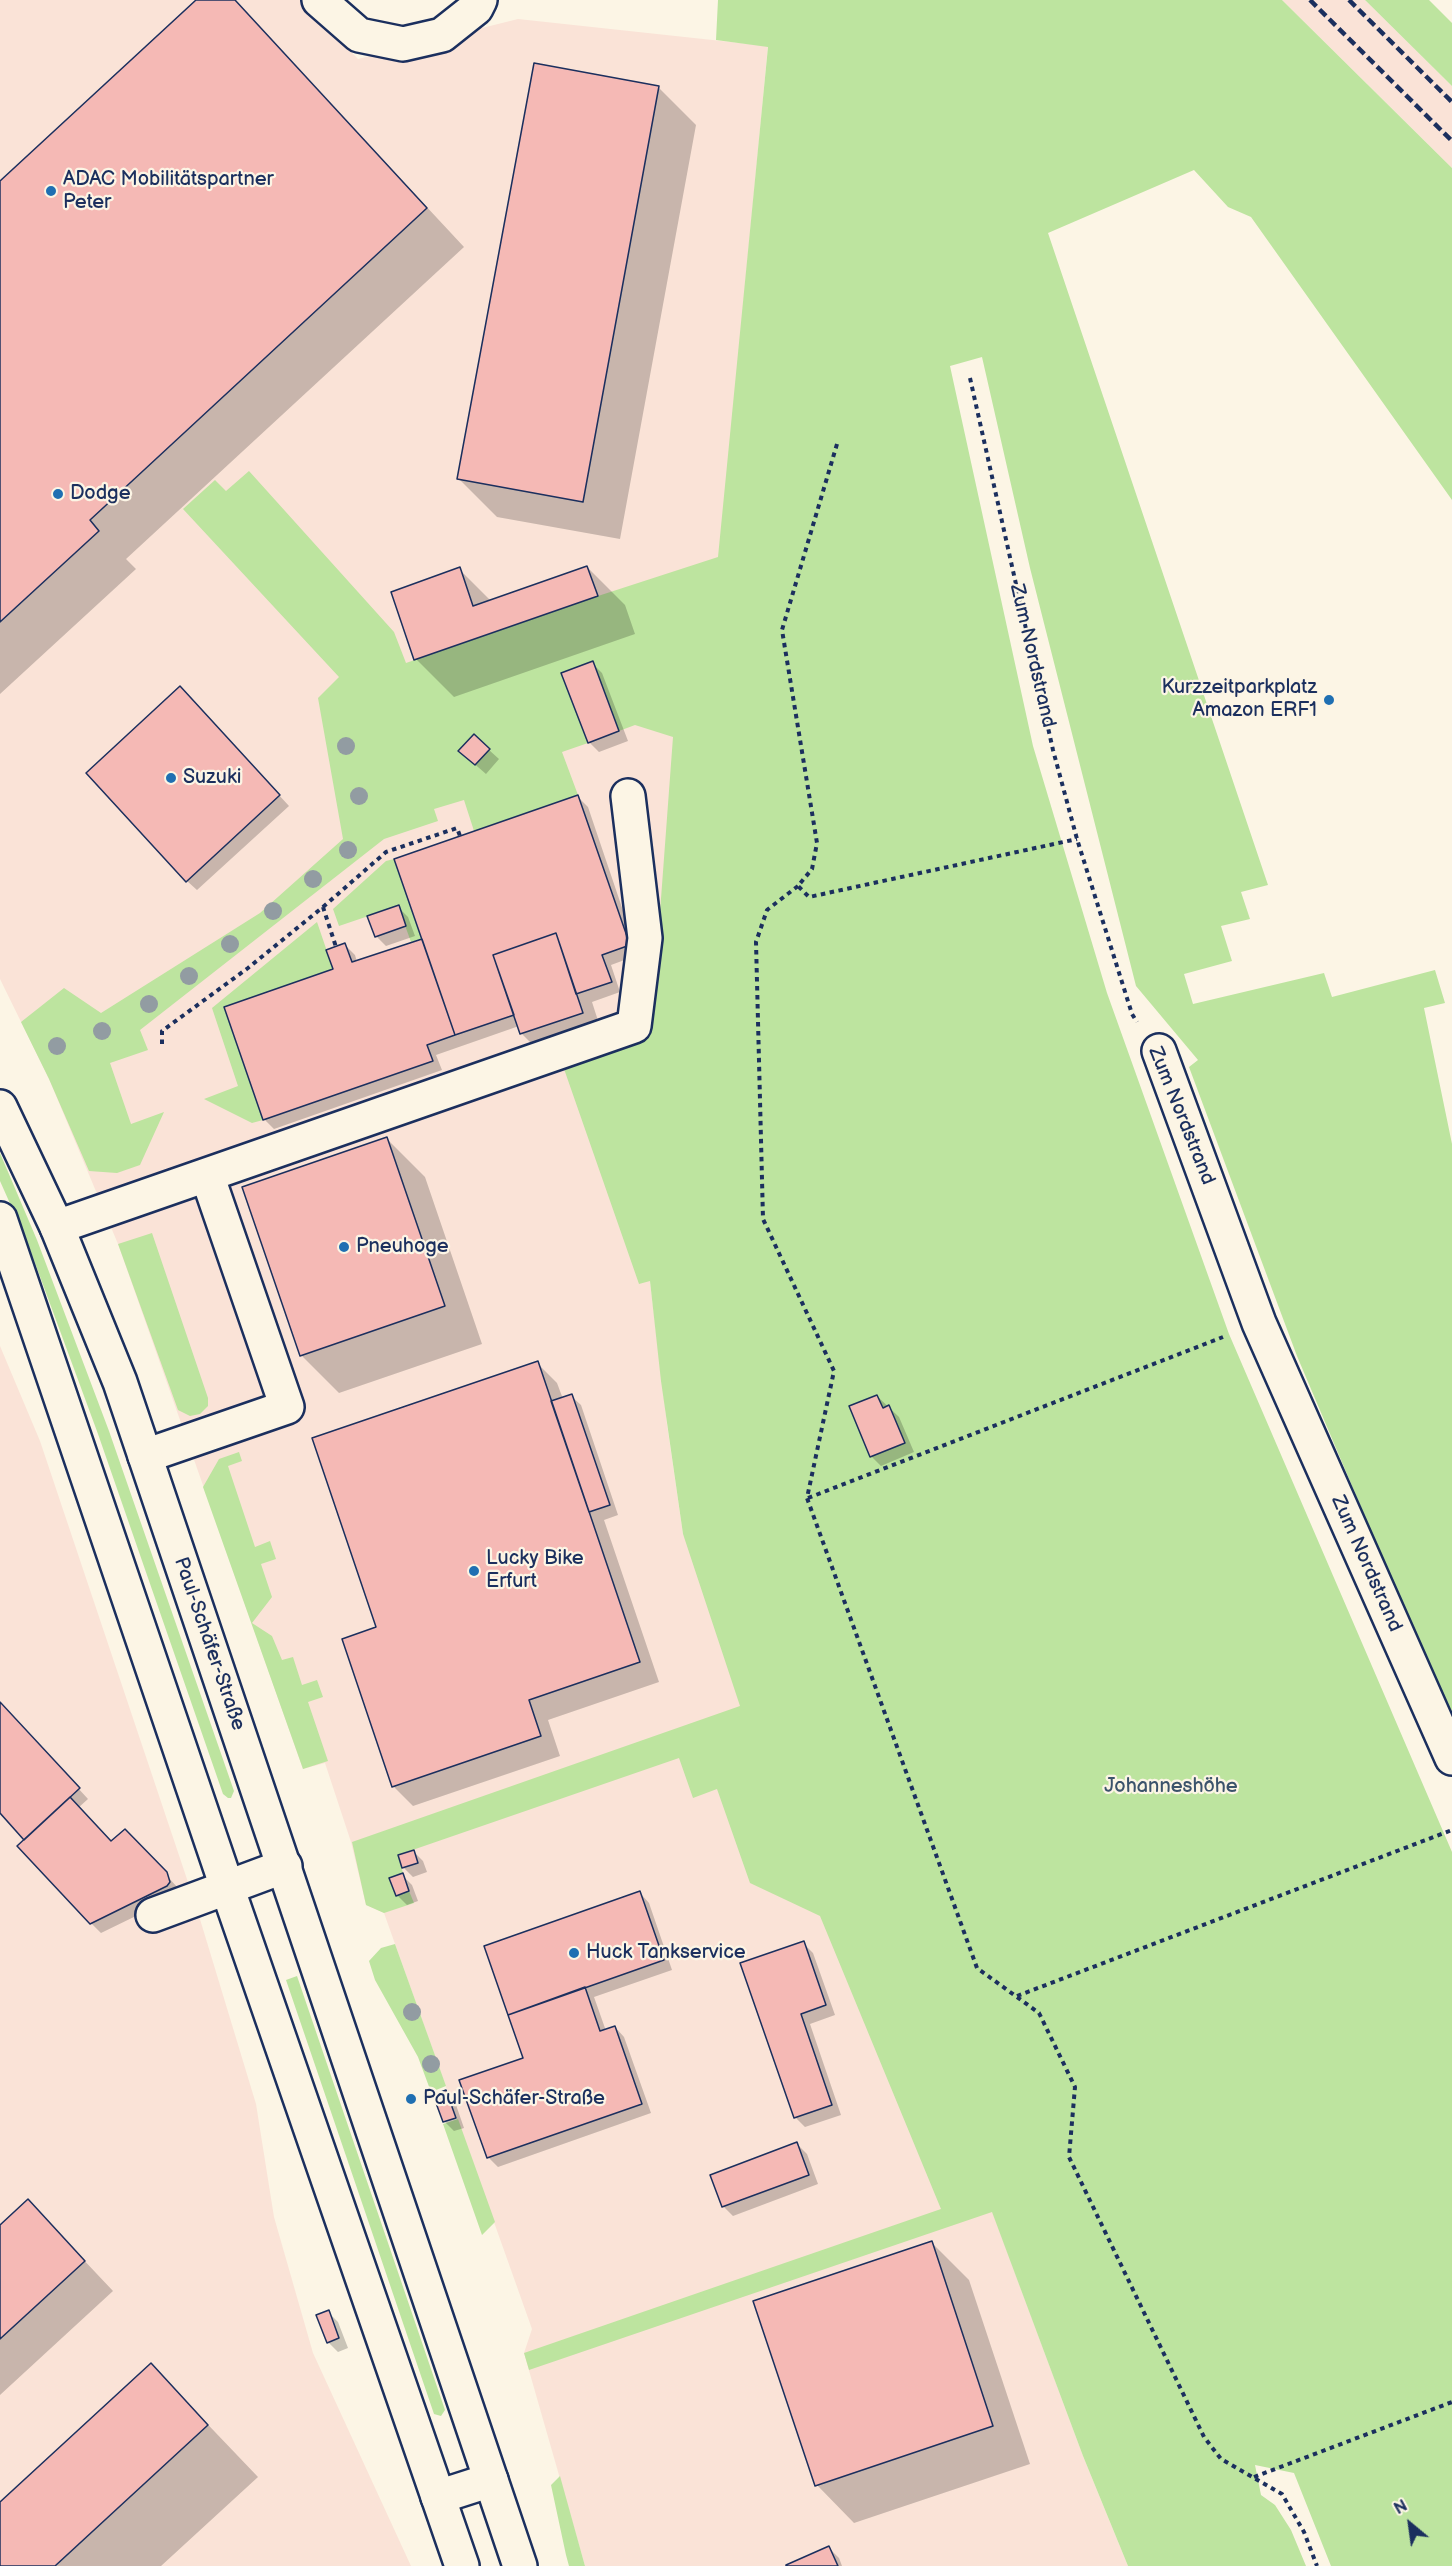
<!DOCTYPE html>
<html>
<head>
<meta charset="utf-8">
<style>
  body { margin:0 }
  #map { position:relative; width:1452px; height:2566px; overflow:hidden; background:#fcf5e5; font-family:"Balsamiq Sans",sans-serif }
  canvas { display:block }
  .north { position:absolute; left:1380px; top:2494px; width:60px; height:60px; -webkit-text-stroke:4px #fcf5e5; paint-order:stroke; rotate:331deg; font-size:16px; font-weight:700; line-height:24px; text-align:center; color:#1b2f5e }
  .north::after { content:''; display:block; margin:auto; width:21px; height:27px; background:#1b2f5e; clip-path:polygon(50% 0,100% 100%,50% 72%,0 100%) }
</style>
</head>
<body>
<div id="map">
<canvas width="1452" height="2566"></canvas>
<div class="north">N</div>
</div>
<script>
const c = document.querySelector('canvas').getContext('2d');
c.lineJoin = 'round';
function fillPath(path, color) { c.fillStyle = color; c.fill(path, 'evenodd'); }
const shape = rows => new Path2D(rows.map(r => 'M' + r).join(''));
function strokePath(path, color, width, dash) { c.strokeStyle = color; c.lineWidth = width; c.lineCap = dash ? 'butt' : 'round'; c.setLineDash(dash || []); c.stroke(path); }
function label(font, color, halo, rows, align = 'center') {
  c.font = font + ' "Balsamiq Sans",sans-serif'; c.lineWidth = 4.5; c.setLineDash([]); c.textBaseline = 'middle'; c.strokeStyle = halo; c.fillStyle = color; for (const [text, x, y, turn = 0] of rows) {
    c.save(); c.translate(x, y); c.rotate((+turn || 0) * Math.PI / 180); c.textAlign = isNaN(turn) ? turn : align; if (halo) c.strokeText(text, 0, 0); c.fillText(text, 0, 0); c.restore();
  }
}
const built = shape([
  [0,0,302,0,358,59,518,19,768,46,650,1281,667,1424,683,1534,985,2192,1083,2456,1128,2566,585,2566,524,2353,532,2329,384,1913,366,1905,351,1842,325,1763,303,1769,118,1244,49,1079,0,979],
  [1282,0,1365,0,1452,86,1452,168],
  [0,1346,40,1441,196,1906,256,2104,274,2217,313,2353,411,2566,0,2566]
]);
const green = shape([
  [718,0,1282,0,1452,168,1452,500,1251,217,1228,207,1194,170,1048,233,1268,885,1241,892,1250,919,1221,926,1232,961,1184,974,1193,1004,1324,973,1332,997,1435,970,1445,1003,1424,1008,1452,1144,1452,1722,1297,1356,1189,1067,1198,1060,1136,986,1030,568,982,357,950,366,1033,746,1107,993,1229,1334,1452,1852,1452,2566,1331,2566,1294,2473,1255,2465,1261,2495,1275,2505,1291,2530,1306,2566,1128,2566,1083,2456,992,2212,529,2370,524,2353,941,2209,820,1916,750,1883,717,1789,693,1798,679,1758,398,1855,403,1873,390,1878,396,1896,409,1891,414,1903,384,1913,366,1905,352,1842,740,1706,683,1534,661,1381,650,1281,639,1284,563,1066,651,1033,673,737,635,725,619,731,593,662,561,673,588,743,562,752,578,795,474,831,464,800,434,809,438,821,384,839,140,1030,148,1050,110,1063,131,1124,164,1112,140,1165,117,1173,89,1171,49,1079,21,1022,64,988,101,1013,260,913,343,839,318,698,339,677,183,509,215,480,226,491,249,471,394,632,406,663,598,596,718,557,768,47,716,40],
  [1365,0,1429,0,1452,23,1452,86],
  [394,859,422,939,411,942,398,906,339,926,333,909,386,861],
  [317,922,333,969,224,1007,263,1120,252,1123,204,1099,238,1086,212,1008],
  [0,1153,37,1240,109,1431,234,1791,231,1798,228,1798,223,1794,98,1434,28,1244,0,1181],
  [152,1233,208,1398,208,1406,200,1414,190,1416,178,1410,118,1244],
  [239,1452,242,1461,228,1466,255,1547,270,1541,276,1559,261,1564,272,1597,252,1623,272,1636,282,1660,293,1657,302,1685,317,1680,323,1697,308,1702,328,1761,303,1769,203,1487,219,1459],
  [395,1944,446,2086,431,2092,418,2057,375,1980,369,1961,381,1948],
  [297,1976,445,2410,441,2416,434,2414,286,1980],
  [458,2119,495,2222,482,2235,443,2124],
  [560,2476,585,2566,569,2566,566,2555,551,2485]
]);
const shadow = shape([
  [198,0,234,0,464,247,126,559,136,569,0,694,0,183],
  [658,87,696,125,620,539,497,517,459,479],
  [587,567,625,605,635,634,454,697,416,659,459,569,491,601],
  [592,663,602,673,628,741,599,752,589,742],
  [190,698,289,806,197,890,187,881],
  [489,750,499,759,486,774,470,760],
  [578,797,588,807,638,955,611,965,620,992,592,1002,602,1033,542,1054,522,1034,519,1026,436,1055,442,1070,274,1129,264,1119,345,945,355,955,357,962,424,940],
  [398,907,408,917,415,936,386,946,376,936],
  [387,1139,425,1177,482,1344,339,1393,301,1355],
  [537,1363,557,1383,563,1399,571,1396,581,1405,618,1515,604,1520,659,1682,548,1720,560,1756,413,1806,393,1786,378,1628],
  [877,1396,899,1417,914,1452,881,1466,871,1456],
  [0,1703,88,1799,78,1808,111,1843,135,1841,178,1888,177,1896,101,1933,91,1923,26,1840,0,1811],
  [413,1851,423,1861,427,1872,413,1877,404,1868,400,1856],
  [402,1875,412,1885,418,1901,407,1905,397,1895],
  [640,1893,649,1903,672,1970,594,1997,606,2031,615,2027,624,2037,651,2113,498,2167,488,2157,525,2059],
  [803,1943,813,1953,835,2015,810,2024,841,2115,805,2127,795,2117],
  [445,2092,455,2102,464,2128,454,2131,444,2121],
  [797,2144,807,2154,818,2184,733,2216,723,2206],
  [28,2201,113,2291,0,2395,0,2227],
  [931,2242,969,2280,1030,2464,854,2523,817,2485],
  [328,2312,338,2322,348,2348,338,2352,328,2342],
  [151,2365,258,2477,161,2566,0,2566,0,2504],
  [829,2548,839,2558,842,2566,788,2566]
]);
const building = shape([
  [196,0,235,0,427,208,90,520,99,531,0,622,0,181,196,0],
  [534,63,659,86,583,502,457,479,534,63],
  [587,566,598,596,414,660,391,592,460,567,473,606,587,566],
  [593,661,619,731,588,743,561,673,593,661],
  [180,686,280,795,186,882,86,773,180,686],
  [474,734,490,749,475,765,458,751,474,734],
  [578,795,630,945,602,955,612,982,576,994,556,933,493,955,514,1015,455,1035,394,859,578,795],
  [399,905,406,926,375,937,367,916,399,905],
  [556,933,583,1013,520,1034,493,955,556,933],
  [422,939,455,1035,427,1045,433,1061,263,1120,224,1007,333,969,326,950,345,943,352,962,422,939],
  [387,1137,445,1306,300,1356,242,1187,387,1137],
  [538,1361,640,1662,529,1700,541,1736,392,1787,342,1639,376,1627,312,1438,538,1361],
  [572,1394,610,1505,589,1512,551,1401,572,1394],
  [877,1395,883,1408,889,1405,905,1443,870,1457,849,1406,877,1395],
  [0,1702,80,1788,24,1840,0,1813,0,1702],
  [70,1797,111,1841,125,1829,167,1872,170,1882,167,1886,90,1924,17,1846,70,1797],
  [414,1850,418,1863,402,1868,398,1855,414,1850],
  [403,1873,409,1891,396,1896,389,1878,403,1873],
  [640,1891,664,1960,508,2015,484,1946,640,1891],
  [804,1941,826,2005,801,2014,832,2105,794,2118,740,1963,804,1941],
  [585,1987,600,2031,615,2026,642,2104,487,2158,459,2080,523,2058,508,2015,585,1987],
  [446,2090,456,2118,443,2122,433,2095,446,2090],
  [797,2142,809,2175,722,2207,710,2175,797,2142],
  [28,2199,85,2261,0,2339,0,2225,28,2199],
  [932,2241,993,2426,815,2486,753,2301,932,2241],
  [329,2310,339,2338,327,2343,316,2315,329,2310],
  [151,2363,208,2425,55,2566,0,2566,0,2502,151,2363],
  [829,2546,838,2566,786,2566,786,2565,829,2546]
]);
const path = shape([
  [970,378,1053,750,1077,839,1132,1014,1137,1022],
  [837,444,782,630,817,843,812,869,798,886,809,897,1077,839],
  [798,886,767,910,756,942,763,1219,834,1371,807,1498,977,1968,1039,2013,1075,2087,1069,2157,1204,2437,1221,2459,1282,2494,1304,2532,1317,2566],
  [323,907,386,852,457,828,460,836],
  [162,1044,162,1031,248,968,323,907,336,947],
  [808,1498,1223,1337],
  [1017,1996,1452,1830],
  [1254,2477,1452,2402]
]);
const minor = shape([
  [319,0,359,35,403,44,442,35,476,8,480,0],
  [1159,1051,1259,1323,1452,1758],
  [57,1227,634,1026,645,938,628,796],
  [145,1456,287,1407,207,1175],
  [153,1915,285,1866],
  [438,2497,491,2480]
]);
const major = shape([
  [0,1107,57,1227,120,1382,520,2566],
  [0,1219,227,1887,462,2566]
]);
const rail = shape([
  [1310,0,1452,141],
  [1349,0,1452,102]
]);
const trees = [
  [346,746],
  [359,796],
  [348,850],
  [313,879],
  [273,911],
  [230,944],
  [189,976],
  [149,1004],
  [102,1031],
  [57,1046],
  [412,2012],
  [431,2064]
];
const markers = [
  [51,191,6,"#1f6fb2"],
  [58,494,6,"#1f6fb2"],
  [1329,700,6,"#1f6fb2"],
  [171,778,6,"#1f6fb2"],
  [344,1247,6,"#1f6fb2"],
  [474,1571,6,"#1f6fb2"],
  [574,1953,6,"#1f6fb2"],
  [411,2099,6,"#1f6fb2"]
];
const poiNames = [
  ["ADAC Mobilitätspartner",63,180],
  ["Peter",63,203],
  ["Dodge",70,494],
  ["Kurzzeitparkplatz",1317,688,"right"],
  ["Amazon ERF1",1317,711,"right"],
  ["Suzuki",183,778],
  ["Pneuhoge",356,1247],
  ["Lucky Bike",486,1559],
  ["Erfurt",486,1582],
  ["Huck Tankservice",586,1953],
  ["Paul-Schäfer-Straße",423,2099]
];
const streetNames = [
  ["Zum Nordstrand",1032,656,77],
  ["Zum Nordstrand",1181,1116,68],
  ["Zum Nordstrand",1366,1564,66],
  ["Paul-Schäfer-Straße",209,1644,71]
];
const parkNames = [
  ["Johanneshöhe",1171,1787]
];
fillPath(built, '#fae3d7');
fillPath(green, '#bde49f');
fillPath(shadow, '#0003');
fillPath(building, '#f5b9b5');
strokePath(building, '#1b2f5e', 1.5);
strokePath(minor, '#1b2f5e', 38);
strokePath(major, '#1b2f5e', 38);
strokePath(path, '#1b2f5e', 4, [4.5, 4.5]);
strokePath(minor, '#fcf5e5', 33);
strokePath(major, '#fcf5e5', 33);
strokePath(rail, '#1b2f5e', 4.5, [9, 4.5]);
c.fillStyle = '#929ca2';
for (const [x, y] of trees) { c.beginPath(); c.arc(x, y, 9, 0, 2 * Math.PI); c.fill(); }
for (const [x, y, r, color] of markers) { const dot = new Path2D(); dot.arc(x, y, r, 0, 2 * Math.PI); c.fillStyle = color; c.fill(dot); strokePath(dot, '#fcf5e5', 2); }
label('20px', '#1b2f5e', '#fcf5e5', poiNames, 'left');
label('20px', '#1b2f5e', '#fcf5e5', streetNames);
label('20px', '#3b536b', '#fcf5e5', parkNames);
</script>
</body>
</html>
